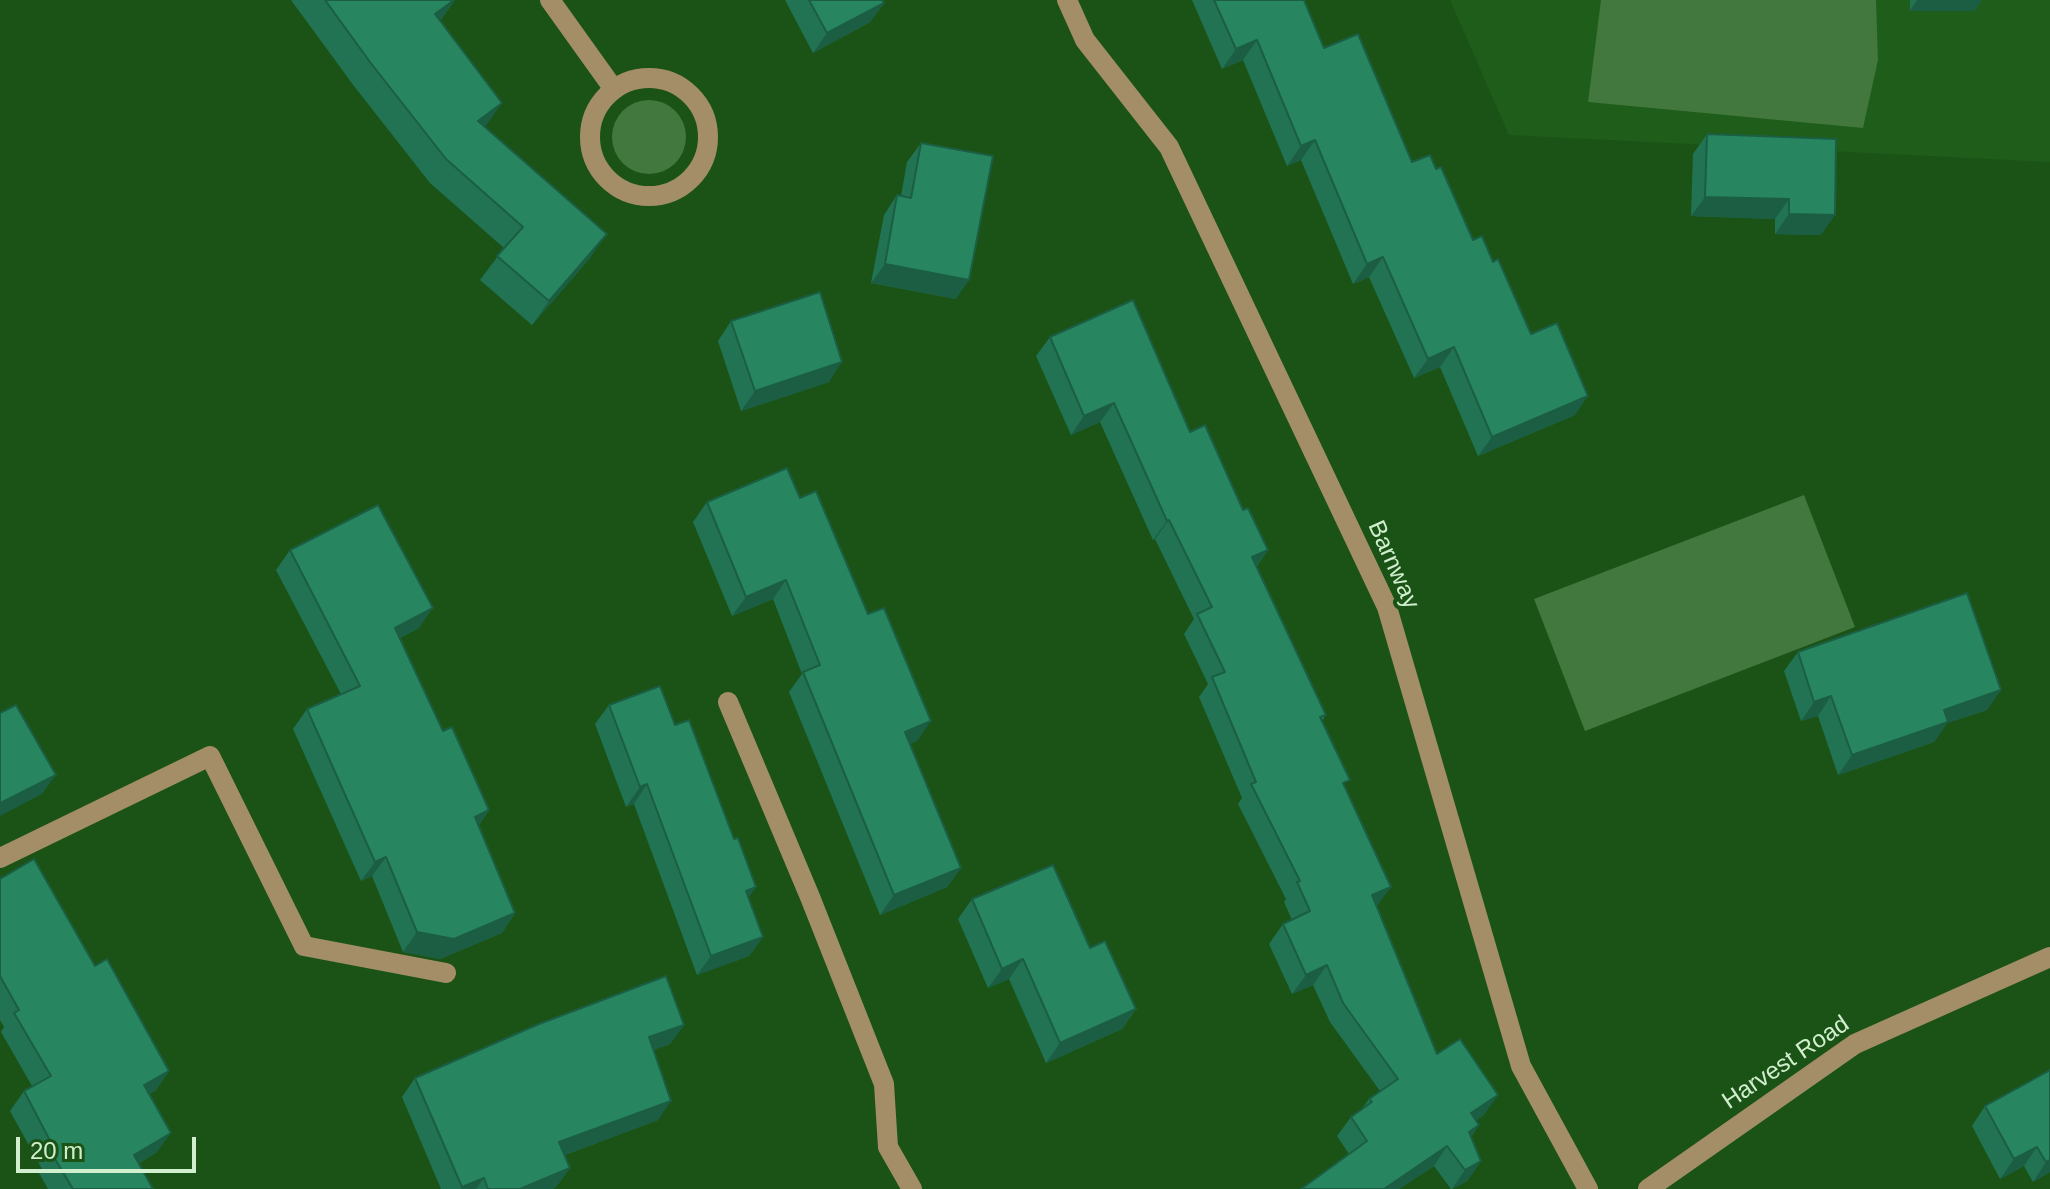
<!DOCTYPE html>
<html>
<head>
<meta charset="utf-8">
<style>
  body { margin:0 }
  #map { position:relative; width:2050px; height:1189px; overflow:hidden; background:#1b5317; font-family:Helvetica,sans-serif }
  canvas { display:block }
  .scale { position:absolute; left:16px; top:1137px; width:180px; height:36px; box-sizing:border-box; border:4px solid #d1efce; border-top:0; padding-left:10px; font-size:24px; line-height:28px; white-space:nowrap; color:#d1efce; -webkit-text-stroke:6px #1b5317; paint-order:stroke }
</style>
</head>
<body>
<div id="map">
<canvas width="2050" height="1189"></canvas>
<div class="scale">20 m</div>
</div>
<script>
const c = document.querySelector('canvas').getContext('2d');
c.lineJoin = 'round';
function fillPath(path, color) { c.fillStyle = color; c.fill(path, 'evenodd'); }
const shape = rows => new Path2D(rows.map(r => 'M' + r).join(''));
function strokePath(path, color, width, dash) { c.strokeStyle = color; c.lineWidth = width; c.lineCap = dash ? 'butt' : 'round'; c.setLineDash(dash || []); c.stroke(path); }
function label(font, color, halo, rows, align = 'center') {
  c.font = font + ' Helvetica,sans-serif'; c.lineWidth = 8; c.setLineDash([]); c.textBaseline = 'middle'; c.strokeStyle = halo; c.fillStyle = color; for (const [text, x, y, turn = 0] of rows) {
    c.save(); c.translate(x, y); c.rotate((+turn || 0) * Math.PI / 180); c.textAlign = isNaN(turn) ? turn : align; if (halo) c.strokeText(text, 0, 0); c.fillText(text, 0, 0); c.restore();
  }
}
const built = shape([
  [1450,0,2050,0,2050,162,1509,135]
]);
const green = shape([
  [1601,0,1876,0,1878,60,1863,128,1588,102],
  '612 137a37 37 0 1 1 74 0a37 37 0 1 1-74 0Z',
  [1804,495,1855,627,1585,731,1534,599]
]);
const minor = shape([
  [550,0,613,88],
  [1067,0,1085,40,1169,147,1387,607,1521,1066,1588,1189],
  '590 137a59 59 0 1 1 118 0a59 59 0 1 1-118 0Z',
  [728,702,810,897,884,1084,888,1147,912,1189],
  [0,858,210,756,304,946,446,973],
  [1648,1189,1855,1044,2050,957]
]);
const wall = shape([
  [291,0,455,0,440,21,485,127,590,258,532,325,480,280,504,248,430,183,354,86],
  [785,0,882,0,884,3,870,22,813,53],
  [1192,0,1304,0,1324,48,1412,162,1436,169,1473,240,1493,262,1575,415,1478,456,1440,367,1414,378,1369,277,1353,284,1301,160,1287,166,1243,60,1222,69],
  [1910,0,1982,0,1974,11,1910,11],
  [1707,134,1836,139,1821,235,1775,234,1775,219,1691,216,1693,154],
  [921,143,956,299,871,283,884,215,897,195,901,196,907,162],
  [731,321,829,382,741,411,718,341],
  [1050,337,1190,432,1268,550,1257,566,1326,715,1322,721,1344,787,1376,906,1437,1054,1484,1115,1475,1121,1479,1125,1471,1137,1481,1161,1467,1181,1452,1189,1451,1189,1434,1166,1399,1189,1301,1189,1349,1154,1337,1136,1351,1117,1361,1110,1369,1099,1380,1091,1330,1022,1313,985,1292,994,1269,944,1283,924,1292,920,1284,902,1286,899,1238,804,1242,798,1199,697,1208,684,1184,634,1194,619,1155,539,1153,540,1100,422,1071,435,1036,356],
  [800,498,917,741,910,744,961,868,947,887,880,915,789,692,802,674,773,599,732,616,693,522,707,502],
  [290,550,419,628,400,638,443,731,489,810,479,825,515,913,502,933,440,959,403,952,372,876,361,881,293,729,307,709,341,694,276,570],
  [1798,652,1987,710,1947,723,1934,742,1838,775,1818,716,1801,721,1784,671],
  [609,705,675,725,734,839,756,887,748,898,763,937,749,956,697,975,634,804,626,807,595,724],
  [0,879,95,966,169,1071,155,1091,149,1094,157,1152,138,1164,153,1189,48,1189,39,1173,42,1169,10,1111,24,1091,32,1086,1,1032,4,1027,0,1020],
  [972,899,1090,948,1136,1009,1122,1029,1046,1063,1009,979,988,988,958,919],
  [684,1025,670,1044,653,1050,658,1120,565,1155,570,1168,556,1187,552,1189,441,1189,402,1097,415,1078],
  [2050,1070,2050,1172,2033,1182,2024,1166,2000,1179,1972,1126,1985,1106]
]);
const shadedWall = shape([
  [454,0,455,0,439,22,435,14],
  [1917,0,1982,0,1974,11,1910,11],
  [884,3,870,22,813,53,827,33],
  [1257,40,1243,60,1222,69,1236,49],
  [502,103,485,127,478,121],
  [1315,140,1301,160,1287,166,1301,146],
  [1705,197,1789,199,1775,219,1691,216],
  [1789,214,1835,215,1821,235,1775,234],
  [607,234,590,258,532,325,549,301],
  [1383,257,1369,277,1353,284,1367,264],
  [885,264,969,280,956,299,871,283],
  [1454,347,1440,367,1414,378,1428,359],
  [842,362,829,382,741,411,755,391],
  [1588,396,1575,415,1478,456,1492,437],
  [1114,403,1100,422,1071,435,1084,416],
  [1169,520,1155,539,1153,540,1167,521],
  [1268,550,1254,569,1252,557],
  [786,580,773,599,732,616,746,597],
  [433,608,419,628,382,647,395,628],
  [2001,690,1987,710,1947,723,1934,742,1838,775,1852,755,1944,710],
  [1831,696,1818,716,1801,721,1814,702],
  [931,721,917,741,892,752,905,732],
  [56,775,42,794,0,816,0,803],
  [647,784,634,804,626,807,640,787],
  [489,810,475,830,475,817],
  [386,857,372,876,361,881,375,862],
  [961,868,947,887,880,915,894,895],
  [756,887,742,906,746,891],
  [1391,887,1377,906,1358,915,1372,895],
  [515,913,502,933,440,959,403,952,417,932],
  [763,937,749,956,697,975,711,956],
  [1023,959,1009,979,988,988,1002,969],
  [1327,965,1313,985,1292,994,1306,975],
  [1136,1009,1122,1029,1046,1063,1060,1043],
  [684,1025,670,1044,635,1057,649,1037],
  [169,1071,155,1091,130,1104,144,1085],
  [1498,1095,1484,1115,1457,1133,1471,1113],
  [671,1101,658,1120,546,1162,559,1142],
  [1479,1125,1465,1145,1469,1132],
  [171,1133,157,1152,120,1175,134,1155],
  [1447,1146,1434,1166,1399,1189,1384,1189],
  [2037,1147,2024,1166,2000,1179,2014,1159],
  [2050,1160,2050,1172,2033,1182,2046,1162],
  [1481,1161,1467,1181,1452,1189,1465,1170],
  [570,1168,556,1187,552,1189,520,1189],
  [484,1178,476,1189,460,1189,462,1187]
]);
const building = shape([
  [325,0,454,0,435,14,502,103,478,121,607,234,549,301,497,256,523,227,446,159,370,62,325,0],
  [809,0,882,0,884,3,827,33,809,0],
  [1214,0,1304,0,1324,48,1358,34,1412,162,1430,155,1436,169,1441,167,1473,240,1482,236,1493,262,1498,259,1531,334,1557,323,1588,396,1492,437,1454,347,1428,359,1383,257,1367,264,1315,140,1301,146,1257,40,1236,49,1214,0],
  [1707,134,1836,139,1835,215,1789,214,1789,199,1705,197,1707,134],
  [921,143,993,156,969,280,885,264,897,195,911,198,921,143],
  [820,292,842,362,755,391,731,321,820,292],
  [1133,300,1190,432,1205,425,1243,510,1248,508,1268,550,1252,557,1326,715,1320,717,1350,780,1343,783,1391,887,1372,895,1437,1054,1460,1039,1498,1095,1471,1113,1479,1125,1469,1132,1481,1161,1465,1170,1447,1146,1384,1189,1301,1189,1367,1141,1351,1117,1372,1102,1369,1099,1398,1079,1343,1003,1327,965,1306,975,1283,924,1310,911,1297,882,1300,881,1251,784,1256,782,1212,677,1225,672,1197,614,1212,607,1169,520,1167,521,1114,403,1084,416,1050,337,1133,300],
  [787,468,800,498,816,491,868,614,884,608,931,721,905,732,961,868,894,895,803,672,820,665,786,580,746,597,707,502,787,468],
  [378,505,433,608,395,628,443,731,452,727,489,810,475,817,515,913,454,939,417,932,386,857,375,862,307,709,360,686,290,550,378,505],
  [1967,593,2001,690,1944,710,1948,722,1852,755,1831,696,1814,702,1798,652,1967,593],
  [660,686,675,725,689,720,734,839,738,838,756,887,746,891,763,937,711,956,647,784,640,787,609,705,660,686],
  [16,705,56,775,0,803,0,713,16,705],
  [34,859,95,966,107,959,169,1071,144,1085,171,1133,134,1155,153,1189,73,1189,52,1154,56,1152,24,1091,51,1076,14,1013,19,1010,0,976,0,879,34,859],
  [1053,865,1090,948,1105,941,1136,1009,1060,1043,1023,959,1002,969,972,899,1053,865],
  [666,976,684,1025,649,1037,671,1101,559,1142,570,1168,520,1189,488,1189,484,1178,462,1187,415,1078,539,1024,666,976],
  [2050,1070,2050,1160,2046,1162,2037,1147,2014,1159,1985,1106,2050,1070]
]);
const streetNames = [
  ["Barnway",1393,565,66],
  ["Harvest Road",1786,1063,-34]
];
fillPath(built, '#1f5d1a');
fillPath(green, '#42773d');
strokePath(minor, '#a48e67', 20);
fillPath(wall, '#227353');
fillPath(shadedWall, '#1b5e43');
fillPath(building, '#278660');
strokePath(building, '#1b5e43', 2);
label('24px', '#d1efce', '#1b5317', streetNames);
</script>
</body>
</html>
